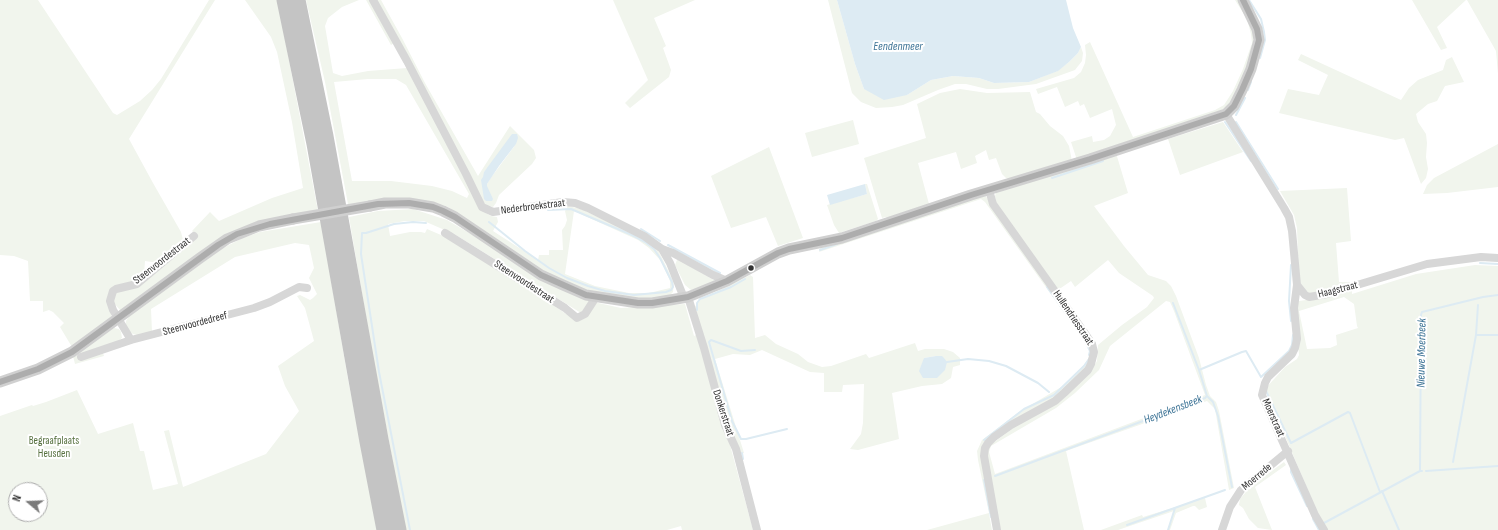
<!DOCTYPE html>
<html>
<head>
<meta charset="utf-8">
<style>
  body { margin:0 }
  #map { position:relative; width:1498px; height:530px; overflow:hidden; background:#fff; font-family:"Sofia Sans Condensed",sans-serif }
  canvas { display:block }
  .north { position:absolute; left:8px; top:482px; width:40px; height:40px; box-sizing:border-box; background:#fff; border:1px solid #adadad; border-radius:50%; rotate:289deg; font-size:11px; font-weight:700; line-height:16px; text-align:center; color:#333 }
  .north::after { content:''; display:block; margin:auto; width:14px; height:18px; background:#7a7a7a; clip-path:polygon(50% 0,100% 100%,50% 72%,0 100%) }
</style>
</head>
<body>
<div id="map">
<canvas width="1498" height="530"></canvas>
<div class="north">N</div>
</div>
<script>
const c = document.querySelector('canvas').getContext('2d');
c.lineJoin = 'round';
function fillPath(path, color) { c.fillStyle = color; c.fill(path, 'evenodd'); }
const shape = rows => new Path2D(rows.map(r => 'M' + r).join(''));
function strokePath(path, color, width, dash) { c.strokeStyle = color; c.lineWidth = width; c.lineCap = dash ? 'butt' : 'round'; c.setLineDash(dash || []); c.stroke(path); }
function label(font, color, halo, rows, align = 'center') {
  c.font = font + ' "Sofia Sans Condensed",sans-serif'; c.lineWidth = 4; c.setLineDash([]); c.textBaseline = 'middle'; c.strokeStyle = halo; c.fillStyle = color; for (const [text, x, y, turn = 0] of rows) {
    c.save(); c.translate(x, y); c.rotate((+turn || 0) * Math.PI / 180); c.textAlign = isNaN(turn) ? turn : align; if (halo) c.strokeText(text, 0, 0); c.fillText(text, 0, 0); c.restore();
  }
}
const green = shape([
  [0,0,38,0,113,113,117,115,140,101,152,90,161,79,209,0,215,0,129,139,153,183,181,232,183,240,159,263,145,261,144,274,138,279,131,283,115,288,111,318,72,347,60,327,64,323,53,312,49,310,43,312,43,301,30,301,28,261,14,256,0,255],
  [245,0,277,0,284,34,318,211,264,221,123,311,120,310,113,302,116,292,135,286,197,236,192,231,210,212,219,221,272,198,303,188,292,122,277,52,271,37],
  [306,0,359,0,342,7,328,18,325,26,333,73,342,76,368,71,407,68,481,210,491,216,497,217,498,222,493,231,538,260,539,255,549,255,549,250,563,250,562,230,565,226,567,220,565,211,568,206,581,209,636,235,651,245,659,252,674,282,673,292,670,295,663,297,637,299,596,293,556,279,448,207,437,204,348,204,325,82],
  [368,79,396,79,406,85,469,194,467,198,452,191,432,186,391,181,352,181,334,82],
  [574,211,638,240,649,248,661,261,670,281,670,288,649,293,629,293,595,286,565,274],
  [366,0,381,0,402,38,425,83,478,176,510,126,534,150,536,158,532,164,499,195,496,203,493,207,484,205,398,41,391,45],
  [516,144,490,179,487,184,484,199,484,172],
  [613,0,695,0,654,18,666,46,663,48,671,70,669,77,630,108,625,103,648,80],
  [828,0,837,0,855,64,864,89,907,95,931,80,953,76,979,78,994,83,1029,82,1057,71,1069,62,1078,53,1081,47,1083,53,1082,61,1075,70,1036,84,998,89,987,89,966,84,955,84,938,90,903,105,892,107,876,108,861,102,852,93],
  [1235,0,1238,0,1254,33,1252,52,1234,99,1224,110,1077,160,1071,142,1092,136,1093,142,1104,140,1110,136,1116,125,1112,109,1090,118,1084,104,1080,106,1078,101,1065,107,1057,87,1038,94,1036,89,1074,78,1081,72,1085,63,1086,55,1085,45,1090,42,1133,137,1215,110,1224,105,1233,91,1243,69,1252,43,1251,34,1247,19],
  [1412,0,1466,0,1437,27,1447,48,1441,50],
  [1467,0,1498,0,1498,74,1496,51],
  [1301,54,1401,100,1409,88,1418,80,1443,70,1446,60,1452,57,1464,82,1445,86,1437,101,1428,104,1416,114,1418,122,1426,134,1427,143,1426,157,1428,169,1426,178,1421,184,1404,138,1395,140,1279,113,1288,89,1319,95,1328,75,1298,60],
  [960,89,987,93,1030,92,1036,112,1040,114,1050,126,1063,136,1069,146,1072,161,1011,180,1006,178,1002,174,996,158,989,160,986,150,975,156,977,163,961,169,956,152,918,163,929,204,889,219,886,217,882,218,864,158,926,138,917,104,940,93],
  [853,120,859,144,812,157,805,133],
  [1223,122,1243,152,1180,175,1168,139],
  [1498,144,1498,187,1447,193,1423,194,1427,185,1434,178],
  [769,147,803,238,778,246,766,217,731,228,711,176],
  [1116,153,1128,193,1094,206,1124,246,1148,275,1166,281,1171,286,1176,296,1199,358,1206,385,1210,396,1216,402,1219,411,1234,488,1229,490,1215,409,1207,401,1066,451,1084,530,1000,530,987,458,989,446,1092,369,1097,361,1098,345,1122,325,1147,307,1154,298,1153,296,1119,273,1108,260,1075,287,1071,281,1058,290,996,202,995,196,996,193],
  [1166,301,1170,302,1174,311,1205,395,995,474,989,452,991,446,1056,408,1075,393,1099,370,1110,346],
  [865,184,867,184,878,219,876,221,839,233,834,225,827,205,867,194],
  [1347,188,1351,241,1336,243,1339,282,1353,282,1353,285,1317,294,1309,293,1303,289,1299,280,1297,228,1294,215,1280,191],
  [985,195,1091,348,1088,365,1058,395,985,443,992,513,989,514,992,530,927,530,989,513,978,460,977,451,982,440,1019,412,1063,386,1084,365,1089,357,1089,350,1083,339,985,202,981,199,819,252,821,246],
  [413,209,447,220,481,240,594,302,621,308,685,304,694,336,702,332,695,307,698,301,750,275,753,277,755,338,765,335,776,344,798,354,808,362,822,367,831,366,866,354,869,358,915,343,918,351,925,349,944,349,953,352,960,358,960,365,953,367,951,378,942,384,922,386,892,393,899,439,858,450,850,449,861,434,863,423,864,384,843,385,842,392,824,392,824,373,810,372,762,350,750,355,733,354,715,359,744,453,740,454,730,445,753,530,682,530,681,526,667,530,406,530,373,358,349,217,378,211],
  [405,221,424,221,456,235,581,313,566,314,536,293,456,243,441,235,427,229,425,233,421,232,410,232,390,236,388,224],
  [936,356,937,378,923,378,924,358],
  [321,222,348,379,377,530,0,530,0,416,32,405,33,406,46,402,77,390,98,434,133,423,140,451,144,451,153,490,178,484,164,431,169,430,183,487,266,454,299,411,285,386,278,366,314,341,305,308,297,296,300,295,310,300,313,298,317,294,309,278,314,268,309,245,295,243,235,257,151,309,152,332,137,335,133,334,130,332,126,325,126,321,130,315,223,248,243,238,260,232],
  [16,490,40,490,40,514,16,514],
  [677,260,679,260,717,282,691,290,685,285,675,265],
  [1475,265,1498,266,1498,530,1327,530,1316,509,1265,389,1285,367,1297,359,1299,355,1295,307,1299,301,1320,298,1352,289,1352,294,1416,274],
  [1344,297,1354,304,1357,326,1358,328,1336,335,1337,345,1330,348,1307,349,1299,311],
  [114,328,119,329,121,332,122,338,103,353,104,356,75,364,73,356],
  [1284,462,1286,465,1255,487,1272,530,1258,528,1249,519,1243,508,1239,505,1240,499,1251,486],
  [1205,498,1207,507,1199,510,1195,506,1193,506,1176,513,1170,530,1168,530,1174,511,1118,530,1101,530,1142,515,1143,517]
]);
const water = shape([
  [837,0,1066,0,1073,28,1081,47,1078,53,1069,62,1058,71,1029,82,994,83,979,78,953,76,931,80,907,95,884,100,864,89,855,64],
  [512,134,517,134,518,138,516,144,499,166,487,184,487,186,493,199,492,201,486,201,484,199,481,180,483,177,484,172],
  [865,184,867,194,830,205,827,195],
  [936,356,942,356,944,358,947,362,945,370,937,378,923,378,919,371,924,358]
]);
const stream = shape([
  [1249,0,1261,19,1264,32,1265,40,1260,58],
  [1248,90,1251,82],
  [1236,115,1245,98],
  [1225,122,1251,161],
  [1236,122,1278,189],
  [1052,178,1103,161],
  [489,222,525,251,549,268,567,278,588,286,605,291,634,295,666,292,671,290,673,287,672,282,660,258,654,249,645,242,632,235,571,209,548,210],
  [641,229,660,241],
  [668,245,720,273],
  [820,250,837,244],
  [1480,263,1498,264],
  [1291,265,1289,301,1291,321],
  [1047,287,1085,341,1090,351,1089,355],
  [1173,303,1199,370],
  [697,310,697,303,700,299,731,287,745,279],
  [1476,335,1498,335],
  [755,350,741,351,711,340,709,342,732,421,741,439,746,439,787,429],
  [947,362,968,359,989,361,1006,366,1038,383,1049,392],
  [1266,391,1291,443,1348,412,1350,413,1380,492],
  [1207,396,1213,402,1218,416,1232,487],
  [984,440,1024,409,1054,395,1084,366,1089,359],
  [742,453,743,459],
  [1453,462,1476,335,1478,305],
  [1291,469,1291,472,1307,506],
  [1420,471,1421,315,1422,312,1483,297,1498,295],
  [1426,471,1498,466],
  [995,476,1205,398,1207,396,1199,370,1242,352,1246,351,1261,377,1289,351,1292,345,1293,335],
  [984,480,991,517],
  [1382,491,1399,530],
  [1313,519,1319,530],
  [1324,523,1420,471,1422,471],
  [1127,525,1225,490],
  [410,530,379,372,361,254,362,233,366,233,394,224,413,222,426,223],
  [1168,530,1175,508]
]);
const street = shape([
  [373,0,407,61,466,174,482,207,493,212,563,202,575,203,588,208,644,236,662,249,673,253,713,275,727,281],
  [1226,114,1284,208,1289,217,1292,231,1297,285,1305,295,1309,297,1327,294,1427,264,1481,257,1498,258],
  [989,190,993,204,1084,332,1092,344,1094,352,1091,364,1088,370,1064,393,1055,401,1011,425,994,437,988,443,985,448,984,456,997,530],
  [445,233,565,308,577,318,585,314,596,297],
  [662,249,670,263,684,298],
  [1297,285,1294,308,1297,339,1295,348,1292,354,1268,377,1265,383,1262,395,1315,515,1324,530],
  [688,297,704,348,725,425,736,449,757,530],
  [131,340,113,310,110,301,113,291,116,289,137,284,194,236],
  [81,357,131,340,254,308,270,302,299,287,307,288],
  [1222,530,1230,507,1241,490,1288,451]
]);
const secondary = shape([
  [370,206,385,203,409,203,433,207,443,211,455,217,541,275,563,285,586,295,638,303,652,303,688,297,727,281,778,253,789,249,842,238,971,195,1090,159,1226,114,1234,106,1242,90,1251,69,1259,40,1257,29,1243,0],
  [0,382,38,369,72,352,200,258,227,239,259,226,293,219]
]);
const highway = shape([
  [284,0,314,144,367,442,384,530],
  [298,0,326,136,381,439,399,530]
]);
const secondaryBridge = shape([
  [293,219,370,206]
]);
const bus1 = shape([
  [0,382,38,369,72,352,218,245,237,234,270,224,378,204,409,203,433,207,443,211,455,217,541,275,586,295,638,303,652,303,688,297,727,281,778,253,789,249,842,238,971,195,1090,159,1226,114,1234,106,1242,90,1251,69,1259,40,1257,29,1243,0]
]);
const markers = [
  [751,268,3.5,"#333"]
];
const streetNames = [
  ["Nederbroekstraat",533,207,-7],
  ["Steenvoordestraat",162,261,-38],
  ["Steenvoordestraat",524,282,33],
  ["Haagstraat",1338,290,-14],
  ["Hullendriesstraat",1073,318,56],
  ["Steenvoordedreef",195,324,-15],
  ["Donkerstraat",723,413,72],
  ["Moerstraat",1273,418,66],
  ["Moerrede",1257,477,-40]
];
const parkNames = [
  ["Begraafplaats",54,441],
  ["Heusden",54,454]
];
const waterNames = [
  ["Eendenmeer",898,47],
  ["Nieuwe Moerbeek",1422,353,-89],
  ["Heydekensbeek",1173,410,-21]
];
fillPath(green, '#f1f5ed');
fillPath(water, '#ddebf3');
strokePath(stream, '#ddebf3', 2);
strokePath(street, '#d7d7d7', 8);
strokePath(secondary, '#d0d0d0', 11);
strokePath(highway, '#c4c4c4', 15);
strokePath(secondaryBridge, '#d0d0d0', 11);
strokePath(bus1, '#adadad', 6);
for (const [x, y, r, color] of markers) { const dot = new Path2D(); dot.arc(x, y, r, 0, 2 * Math.PI); c.fillStyle = color; c.fill(dot); strokePath(dot, '#fff', 1.5); }
label('11px', '#333', '#fff', streetNames);
label('11px', '#56703f', '#fff', parkNames);
label('italic 12px', '#3f7597', '#fff', waterNames);
</script>
</body>
</html>
